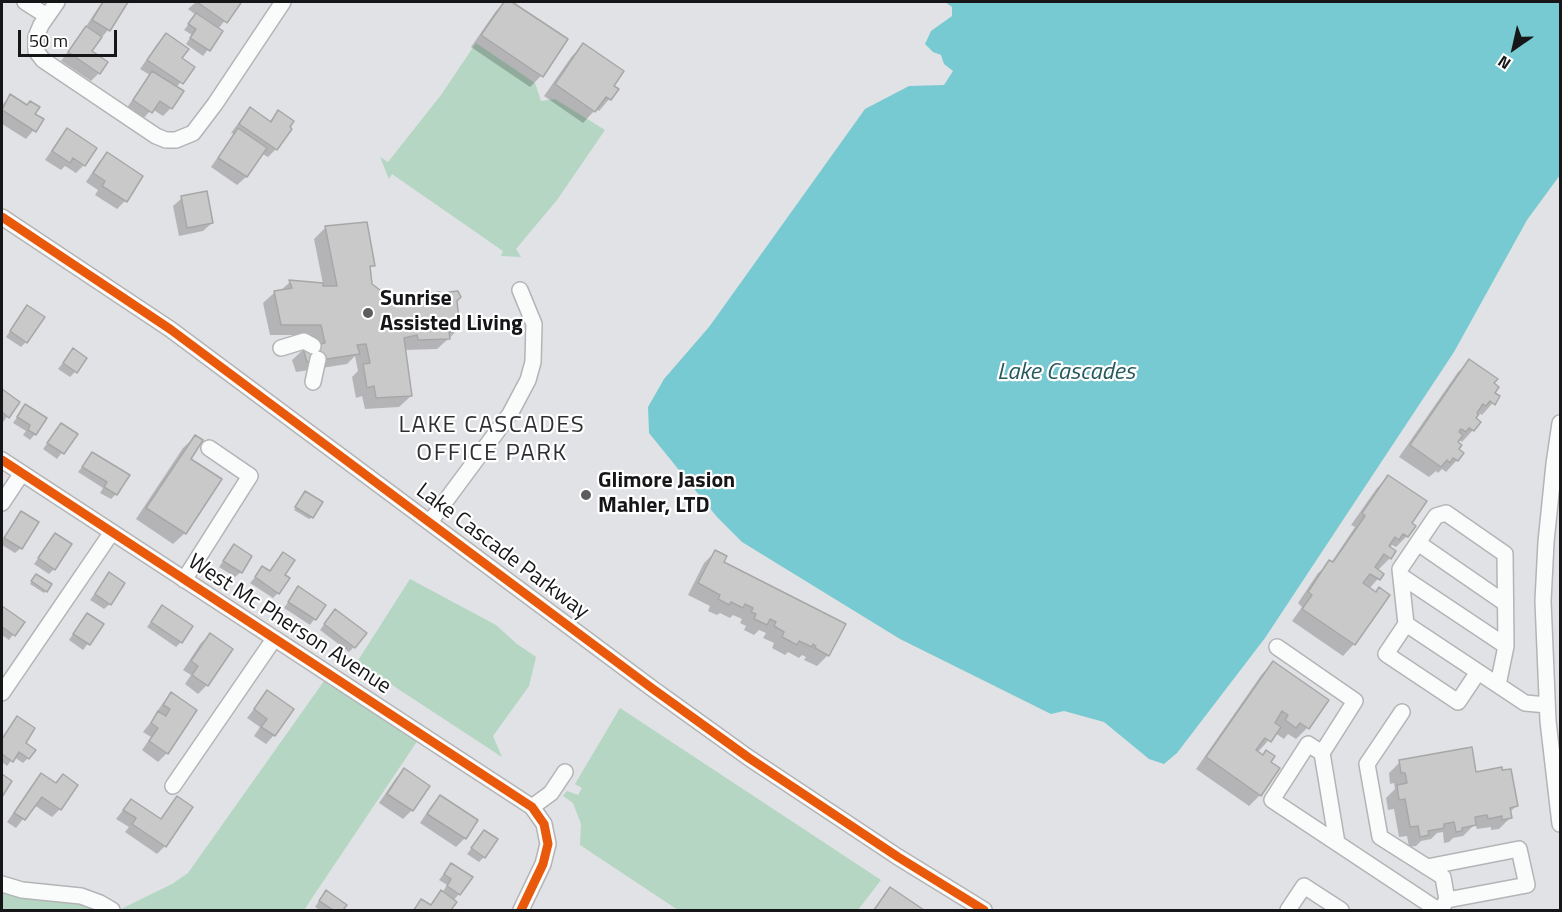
<!DOCTYPE html>
<html>
<head>
<meta charset="utf-8">
<style>
  body { margin:0 }
  #map { position:relative; width:1562px; height:912px; overflow:hidden; background:#e1e2e5; font-family:"Titillium Web",sans-serif }
  canvas { display:block }
  .frame { position:absolute; inset:0; border:3px solid #161618; pointer-events:none }
  .north { position:absolute; left:1484px; top:18px; width:60px; height:60px; -webkit-text-stroke:4px #fff; paint-order:stroke; rotate:214deg; font-size:16px; font-weight:700; line-height:24px; text-align:center; color:#161618 }
  .north::after { content:''; display:block; margin:auto; width:21px; height:27px; background:#161618; clip-path:polygon(50% 0,100% 100%,50% 72%,0 100%) }
  .scale { position:absolute; left:18px; top:30px; width:99px; height:27px; box-sizing:border-box; border:3px solid #161618; border-top:0; padding-left:8px; font-size:18px; line-height:21px; white-space:nowrap; color:#161618; -webkit-text-stroke:4px #fff; paint-order:stroke }
</style>
</head>
<body>
<div id="map">
<canvas width="1562" height="912"></canvas>
<div class="frame"></div>
<div class="north">N</div>
<div class="scale">50 m</div>
</div>
<script>
const c = document.querySelector('canvas').getContext('2d');
c.lineJoin = 'round';
function fillPath(path, color) { c.fillStyle = color; c.fill(path, 'evenodd'); }
const shape = rows => new Path2D(rows.map(r => 'M' + r).join(''));
function strokePath(path, color, width, dash) { c.strokeStyle = color; c.lineWidth = width; c.lineCap = dash ? 'butt' : 'round'; c.setLineDash(dash || []); c.stroke(path); }
function label(font, color, halo, rows, align = 'center') {
  c.font = font + ' "Titillium Web",sans-serif'; c.lineWidth = 4.5; c.setLineDash([]); c.textBaseline = 'middle'; c.strokeStyle = halo; c.fillStyle = color; for (const [text, x, y, turn = 0] of rows) {
    c.save(); c.translate(x, y); c.rotate((+turn || 0) * Math.PI / 180); c.textAlign = isNaN(turn) ? turn : align; if (halo) c.strokeText(text, 0, 0); c.fillText(text, 0, 0); c.restore();
  }
}
const green = shape([
  [476,43,535,83,541,101,555,99,605,130,557,200,516,249,521,257,501,256,503,251,392,174,389,179,380,157,388,162,441,95],
  [410,579,496,625,517,644,536,657,529,686,493,736,502,757,357,662],
  [329,674,422,734,304,910,119,910,172,884,188,873],
  [620,708,881,880,858,910,678,910,580,845,581,824,573,803,563,796,567,791,578,795,582,788,575,784],
  [2,884,112,910,2,910]
]);
const water = shape([
  [945,2,1560,2,1560,175,1527,220,1454,352,1265,638,1177,753,1164,764,1149,759,1104,722,1064,711,1051,714,900,639,742,542,717,517,649,433,648,407,664,379,709,327,865,109,909,86,944,85,953,71,944,64,941,55,933,52,925,44,931,31,952,16,952,7]
]);
const shadow = shape([
  [102,2,126,2,108,30,90,51,99,73,91,81,61,61,85,28],
  [196,2,238,2,239,3,218,29,221,32,203,56,186,44,192,35,184,30,196,15,188,9],
  [505,2,510,2,566,40,541,76,530,87,471,47,496,11],
  [166,35,180,59,192,67,176,88,171,108,163,116,152,109,142,120,126,109,150,75,140,69,158,43],
  [583,45,612,87,617,90,599,111,596,109,583,123,544,96,572,56],
  [10,96,42,120,26,139,2,124,2,105],
  [250,109,269,122,278,112,276,149,268,157,261,153,246,177,237,185,211,167,234,134,231,133,242,118],
  [67,130,84,165,76,173,65,166,61,170,45,160,59,139],
  [107,154,125,201,117,209,95,195,98,190,86,182,99,162],
  [182,198,212,223,203,231,179,236,173,206],
  [326,227,373,265,369,269,370,284,396,304,407,302,412,297,447,297,450,294,455,301,459,329,447,340,437,349,404,350,411,396,399,407,365,409,362,396,356,398,352,377,358,371,355,356,347,364,296,372,292,360,304,349,313,347,310,335,270,335,263,303,275,292,280,291,290,282,323,284,314,239],
  [22,312,26,342,21,347,6,337],
  [73,350,75,372,70,377,58,369],
  [1470,361,1492,384,1493,393,1498,397,1482,415,1478,412,1476,414,1474,419,1479,422,1473,430,1462,442,1458,439,1456,443,1457,450,1462,453,1457,460,1446,472,1442,469,1438,473,1436,471,1429,477,1399,457,1458,372],
  [2,391,18,402,3,422,2,421],
  [25,406,35,434,30,440,23,435,26,431,13,423],
  [61,425,76,434,57,459,43,449],
  [195,437,189,459,185,533,173,544,136,519,183,448],
  [92,454,116,494,111,499,100,493,103,488,78,472],
  [1388,477,1410,523,1407,536,1396,547,1392,545,1389,548,1390,558,1377,571,1382,574,1369,589,1376,593,1388,595,1354,644,1343,656,1292,621,1302,607,1298,603,1318,573,1331,563,1355,527,1351,525,1377,488],
  [303,495,312,517,309,519,294,510],
  [21,513,21,548,15,553,2,545,2,541],
  [55,535,54,569,49,574,34,564],
  [234,546,241,572,235,577,219,567],
  [715,552,722,562,828,655,817,666,804,660,806,657,802,655,799,658,788,652,785,655,772,648,774,643,763,638,766,633,759,630,754,635,744,630,746,626,740,623,742,619,733,615,730,618,720,613,717,615,708,611,710,606,688,595,704,563],
  [284,554,283,576,278,593,273,598,250,583,263,568,269,572],
  [109,574,110,604,104,609,90,600],
  [34,578,46,591,44,593,30,584],
  [298,588,324,606,310,625,284,608],
  [162,607,181,642,176,647,147,627],
  [2,608,23,622,9,640,2,635],
  [330,616,354,647,349,652,320,630],
  [82,620,102,625,83,650,69,640],
  [210,635,231,649,207,685,198,694,185,684,191,675,183,670,201,643],
  [1273,663,1327,700,1307,728,1296,739,1288,734,1284,739,1275,733,1257,753,1260,795,1249,806,1196,769,1262,674],
  [267,692,292,709,274,735,266,744,254,736,260,727,247,718],
  [171,694,195,710,167,753,158,762,142,750,151,737,143,732,157,714,156,713,163,703],
  [17,718,28,758,23,763,14,757,7,766,2,762,2,739],
  [1400,762,1475,773,1516,806,1510,812,1511,817,1499,829,1491,830,1491,827,1477,829,1476,826,1473,826,1463,836,1453,838,1449,842,1444,843,1443,832,1437,833,1431,839,1421,841,1416,846,1409,847,1407,836,1399,837,1394,809,1388,810,1386,798,1395,789,1394,783,1390,784,1389,773],
  [404,770,428,786,412,810,403,819,379,803,396,778],
  [42,775,55,784,63,776,60,809,52,817,34,805,16,828,7,822,33,784],
  [440,797,476,821,465,838,456,847,420,823,432,805],
  [177,798,165,846,157,854,125,832,129,827,116,819,131,800,160,820],
  [484,832,484,857,479,862,467,854],
  [451,864,459,894,453,901,455,902,449,910,412,910,422,901,429,906,442,893,447,885,439,880],
  [890,889,922,910,873,910],
  [321,898,345,905,342,910,320,910,315,907]
]);
const building = shape([
  [103,2,128,2,110,31,92,20,103,2],
  [197,2,239,2,241,3,227,23,197,2],
  [504,2,512,2,568,39,543,77,481,35,504,2],
  [196,13,223,31,210,51,190,38,196,29,188,24,196,13],
  [86,26,102,37,92,51,108,62,100,74,68,52,86,26],
  [166,33,189,49,182,58,195,67,183,84,147,60,166,33],
  [583,43,624,71,614,86,619,89,611,100,606,97,595,112,555,84,583,43],
  [152,71,184,91,172,109,160,101,152,113,133,100,152,71],
  [10,94,27,105,30,101,40,107,35,114,44,119,36,132,2,110,10,94],
  [250,107,271,122,278,110,294,121,290,127,292,129,277,150,239,124,250,107],
  [67,128,97,148,85,166,73,158,70,163,52,151,67,128],
  [238,128,267,148,247,177,218,158,238,128],
  [107,152,143,176,127,202,102,186,105,181,93,173,107,152],
  [207,191,213,223,187,228,181,196,207,191],
  [367,222,375,266,370,266,372,284,396,302,412,299,411,295,440,292,440,295,450,295,449,292,458,291,461,297,457,301,460,330,449,332,450,339,418,340,417,335,404,338,412,396,376,398,374,386,367,388,363,364,370,363,366,344,357,345,360,354,307,362,303,348,325,343,321,325,281,325,274,291,292,288,289,280,323,283,323,286,337,286,325,226,367,222],
  [27,305,45,317,27,343,10,331,27,305],
  [73,348,87,358,77,373,63,363,73,348],
  [1469,359,1498,379,1494,383,1499,387,1495,393,1500,396,1495,405,1490,401,1486,406,1483,404,1477,413,1479,414,1476,418,1481,422,1474,431,1469,428,1466,432,1461,429,1459,432,1463,435,1458,442,1462,445,1459,449,1464,453,1458,461,1453,458,1450,463,1447,460,1441,467,1410,445,1469,359],
  [2,389,20,402,9,418,2,412,2,389],
  [25,404,47,418,36,435,28,430,30,425,17,417,25,404],
  [61,423,78,434,64,454,47,443,61,423],
  [195,435,203,440,191,459,222,479,186,534,146,508,195,435],
  [92,452,130,475,117,495,104,487,107,482,82,467,92,452],
  [1388,475,1427,501,1412,523,1416,526,1408,537,1403,534,1399,540,1395,537,1389,546,1396,551,1391,559,1384,554,1375,567,1384,574,1380,580,1370,574,1363,583,1376,592,1379,587,1390,595,1355,645,1302,609,1312,595,1308,592,1329,560,1333,562,1365,516,1362,513,1388,475],
  [305,491,323,502,313,518,295,507,305,491],
  [21,511,39,522,22,549,4,538,21,511],
  [55,533,72,544,55,570,38,558,55,533],
  [234,544,252,556,242,573,223,561,234,544],
  [715,550,727,556,724,562,846,624,829,656,815,648,816,646,813,644,812,647,799,641,797,645,782,637,784,632,774,626,776,622,770,619,767,625,754,619,756,614,751,612,753,608,745,604,743,608,731,602,729,605,718,599,720,595,698,583,715,550],
  [283,552,295,560,285,575,290,578,279,594,255,577,262,566,270,571,283,552],
  [109,572,125,583,111,605,95,594,109,572],
  [36,574,52,584,47,592,31,581,36,574],
  [298,586,326,605,316,620,288,602,298,586],
  [162,605,193,626,182,643,151,622,162,605],
  [2,606,25,622,15,636,2,627,2,606],
  [335,609,367,633,355,648,324,624,335,609],
  [87,613,104,624,90,645,73,634,87,613],
  [210,633,233,649,208,686,192,675,198,666,191,661,210,633],
  [1273,661,1329,700,1309,729,1300,723,1296,728,1285,720,1288,715,1282,711,1275,723,1281,727,1271,742,1265,738,1256,750,1263,755,1266,750,1275,756,1271,762,1280,768,1261,796,1206,757,1273,661],
  [267,690,294,709,275,736,261,727,267,719,254,709,267,690],
  [171,692,197,710,168,754,149,741,158,728,151,723,158,711,166,716,170,709,163,705,171,692],
  [17,716,35,728,26,743,36,750,29,759,19,752,13,762,2,754,2,739,17,716],
  [1472,747,1476,772,1502,767,1502,770,1511,769,1518,806,1510,808,1512,818,1502,820,1502,816,1488,819,1487,815,1475,817,1476,825,1462,828,1462,831,1456,832,1454,822,1444,824,1444,828,1428,831,1429,835,1420,837,1418,826,1410,827,1405,799,1399,800,1397,785,1407,783,1405,773,1401,773,1399,760,1472,747],
  [404,768,430,786,413,811,387,794,404,768],
  [41,773,56,783,63,774,78,785,61,810,42,797,25,820,14,813,41,773],
  [2,774,12,781,2,797,2,774],
  [440,795,478,820,466,839,427,814,440,795],
  [177,796,193,807,166,847,132,824,136,818,123,810,131,799,161,819,177,796],
  [484,830,498,839,485,858,471,848,484,830],
  [451,863,473,877,460,895,447,886,451,879,444,874,451,863],
  [890,887,924,910,874,910,890,887],
  [326,890,347,905,343,910,333,910,319,901,326,890],
  [441,890,457,902,451,910,414,910,421,899,431,905,441,890]
]);
const minor = shape([
  [25,2,47,16],
  [57,2,41,25,36,37,36,51,43,60,156,136,166,140,176,140,193,133,215,104,283,2],
  [2,217,170,329,653,689,749,758,898,857,984,910],
  [281,348,304,341,313,346],
  [313,382,318,359],
  [1560,423,1554,464,1546,542,1543,601,1548,721,1560,824],
  [2,460,532,807,544,824,548,844,543,864,521,910],
  [2,503,22,473],
  [430,522,510,414,528,380,533,362,534,324,520,290],
  [1418,543,1505,603],
  [1401,576,1506,646],
  [184,580,250,476,209,448],
  [1406,624,1525,703,1547,705],
  [1277,647,1355,701,1322,753,1308,744,1272,800,1438,910],
  [1478,672,1458,702,1386,654,1406,624,1400,569,1436,516,1446,513,1505,554,1506,646,1498,685],
  [2,693,112,532],
  [1402,712,1367,764,1380,837,1443,877,1447,900,1440,910],
  [1322,753,1337,843],
  [173,786,274,639],
  [532,807,551,793,565,772],
  [1427,867,1519,849,1527,885,1447,900],
  [2,884,22,890,81,896,100,903,112,910],
  [1288,910,1304,886,1341,910]
]);
const cycleway = shape([
  [2,217,170,329,653,689,749,758,898,857,984,910],
  [2,460,532,807,544,824,548,844,543,864,521,910]
]);
const markers = [
  [368,313,6,"#5d5d60"],
  [586,495,6,"#5d5d60"]
];
const poiNames = [
  ["Sunrise",380,300],
  ["Assisted Living",380,325],
  ["Glimore Jasion",598,482],
  ["Mahler, LTD",598,507]
];
const streetNames = [
  ["Lake Cascade Parkway",502,552,37],
  ["West Mc Pherson Avenue",289,625,33]
];
const waterNames = [
  ["Lake Cascades",1066,373]
];
const neighbourhoodNames = [
  ["LAKE CASCADES",492,426],
  ["OFFICE PARK",492,454]
];
fillPath(green, '#b4d6c2');
fillPath(water, '#77cad1');
fillPath(shadow, '#0003');
fillPath(building, '#c9c9ca');
strokePath(building, '#a7a7a7', 1.5);
strokePath(minor, '#b4b4b6', 18);
strokePath(minor, '#fafbfb', 15);
strokePath(cycleway, '#e8590c', 9);
for (const [x, y, r, color] of markers) { const dot = new Path2D(); dot.arc(x, y, r, 0, 2 * Math.PI); c.fillStyle = color; c.fill(dot); strokePath(dot, '#fff', 2); }
label('bold 22px', '#161618', '#fff', poiNames, 'left');
label('22px', '#161618', '#fff', streetNames);
label('italic 24px', '#26585d', '#fff', waterNames);
c.letterSpacing = '1.5px';
label('24px', '#2f2f33', '#fff', neighbourhoodNames);
c.letterSpacing = '0px';
</script>
</body>
</html>
